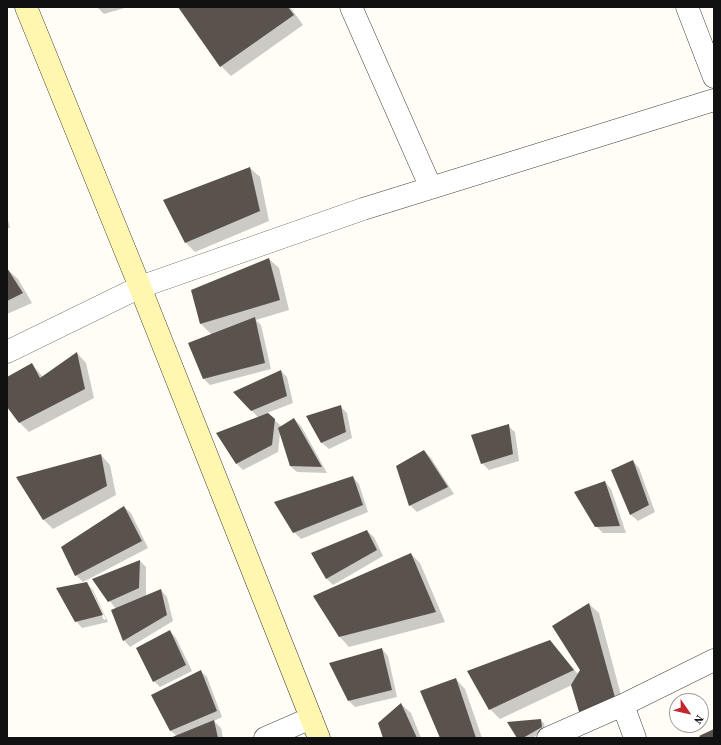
<!DOCTYPE html>
<html>
<head>
<meta charset="utf-8">
<style>
  body { margin:0 }
  #map { position:relative; width:721px; height:745px; overflow:hidden; background:#fffdf5; font-family:"Source Serif 4",serif }
  canvas { display:block }
  .frame { position:absolute; inset:0; border:8px solid #111; pointer-events:none }
  .north { position:absolute; left:669px; top:693px; width:40px; height:40px; box-sizing:border-box; background:#fff; border:1px solid #a0a0a0; border-radius:50%; rotate:124deg; font-size:11px; font-weight:700; line-height:16px; text-align:center; color:#111 }
  .north::after { content:''; display:block; margin:auto; width:14px; height:18px; background:#c4262e; clip-path:polygon(50% 0,100% 100%,50% 72%,0 100%) }
</style>
</head>
<body>
<div id="map">
<canvas width="721" height="745"></canvas>
<div class="frame"></div>
<div class="north">N</div>
</div>
<script>
const c = document.querySelector('canvas').getContext('2d');
c.lineJoin = 'round';
function fillPath(path, color) { c.fillStyle = color; c.fill(path, 'evenodd'); }
const shape = rows => new Path2D(rows.map(r => 'M' + r).join(''));
function strokePath(path, color, width, dash) { c.strokeStyle = color; c.lineWidth = width; c.lineCap = dash ? 'butt' : 'round'; c.setLineDash(dash || []); c.stroke(path); }
const shadow = shape([
  [97,7,128,7,104,14],
  [180,7,290,7,303,25,231,76,221,66],
  [250,168,260,177,269,221,195,252,186,243,165,200],
  [7,216,10,228,7,228],
  [269,259,279,268,289,310,256,320,261,325,271,369,210,385,204,379,212,335,201,324,192,291],
  [7,269,18,279,32,303,7,314],
  [77,353,86,363,94,398,29,432,19,422,7,405,7,378,32,364,43,377],
  [281,371,287,377,293,403,267,413,282,427,294,419,301,426,327,473,297,472,290,466,280,433,278,452,243,470,236,463,259,418,251,410],
  [340,406,347,413,352,438,329,449,322,443,307,417],
  [508,426,515,432,519,461,489,470,482,463],
  [424,451,431,458,454,494,417,512,410,505],
  [101,455,110,465,116,495,53,529,44,520,18,478],
  [633,461,639,468,655,512,638,521,631,515,612,471],
  [353,477,359,484,368,512,301,539,294,532],
  [605,482,611,489,626,533,603,533,596,526],
  [124,507,131,513,148,548,83,582,76,575,62,547],
  [367,531,374,537,383,556,333,585,327,579,313,553],
  [411,554,420,563,445,622,349,647,340,637],
  [140,561,146,567,146,597,161,590,167,597,173,621,130,647,124,640,116,609,93,579],
  [86,583,93,590,108,622,82,628,76,621],
  [89,589,91,589,106,619,104,620],
  [589,604,599,613,625,710,572,685,500,719,490,709,550,641,578,674,581,670],
  [170,631,176,638,192,671,160,687,154,681],
  [382,649,388,656,397,697,355,707,349,701],
  [200,671,207,677,222,717,214,721,221,728,223,738,173,738,177,736,171,731,152,695],
  [456,679,465,689,482,738,441,738],
  [401,704,411,713,421,738,385,738],
  [540,720,544,723,545,731,532,738,518,738]
]);
const building = shape([
  [178,7,288,7,294,15,220,67],
  [250,167,260,211,185,243,163,200],
  [269,258,280,300,200,324,191,290],
  [7,268,23,293,7,301],
  [255,317,265,363,203,379,188,343],
  [77,352,85,389,19,423,7,407,7,377,32,363,40,378],
  [281,370,287,396,251,411,233,392],
  [341,405,346,432,321,443,306,416],
  [268,413,275,419,272,445,236,464,216,433],
  [294,418,322,467,290,466,278,428],
  [509,424,513,454,481,464,471,435],
  [424,450,448,487,409,506,396,466],
  [101,454,107,486,43,520,16,477],
  [633,460,649,505,630,515,611,470],
  [353,476,363,505,293,533,274,502],
  [605,481,620,526,595,527,574,492],
  [124,506,142,541,75,576,61,547],
  [367,530,377,550,326,579,311,553],
  [411,553,436,612,339,637,313,596],
  [140,560,139,588,108,602,92,579],
  [87,582,103,615,75,622,56,588],
  [161,589,167,615,123,641,111,610],
  [589,603,616,701,580,715,571,685,580,670,552,626],
  [170,630,186,665,153,682,136,648],
  [550,640,574,670,489,710,467,671],
  [382,648,392,690,348,701,329,663],
  [201,670,217,711,170,731,151,695],
  [456,678,476,738,440,738,420,691],
  [401,703,417,738,383,738,378,723],
  [541,719,542,727,523,738,517,738,507,722],
  [214,720,218,738,170,738],
  [714,729,714,738,701,738,699,736]
]);
const street = shape([
  [351,7,431,188],
  [687,7,714,77],
  [7,352,140,287,363,209,714,100],
  [623,705,635,738],
  [265,738,311,718],
  [548,738,623,705,714,660]
]);
const secondary = shape([
  [26,7,140,287,319,738]
]);
fillPath(shadow, '#0003');
fillPath(building, '#5a524d');
strokePath(street, '#444', 23);
strokePath(secondary, '#333', 23);
strokePath(street, '#fff', 22);
strokePath(secondary, '#fff6b0', 22);
</script>
</body>
</html>
